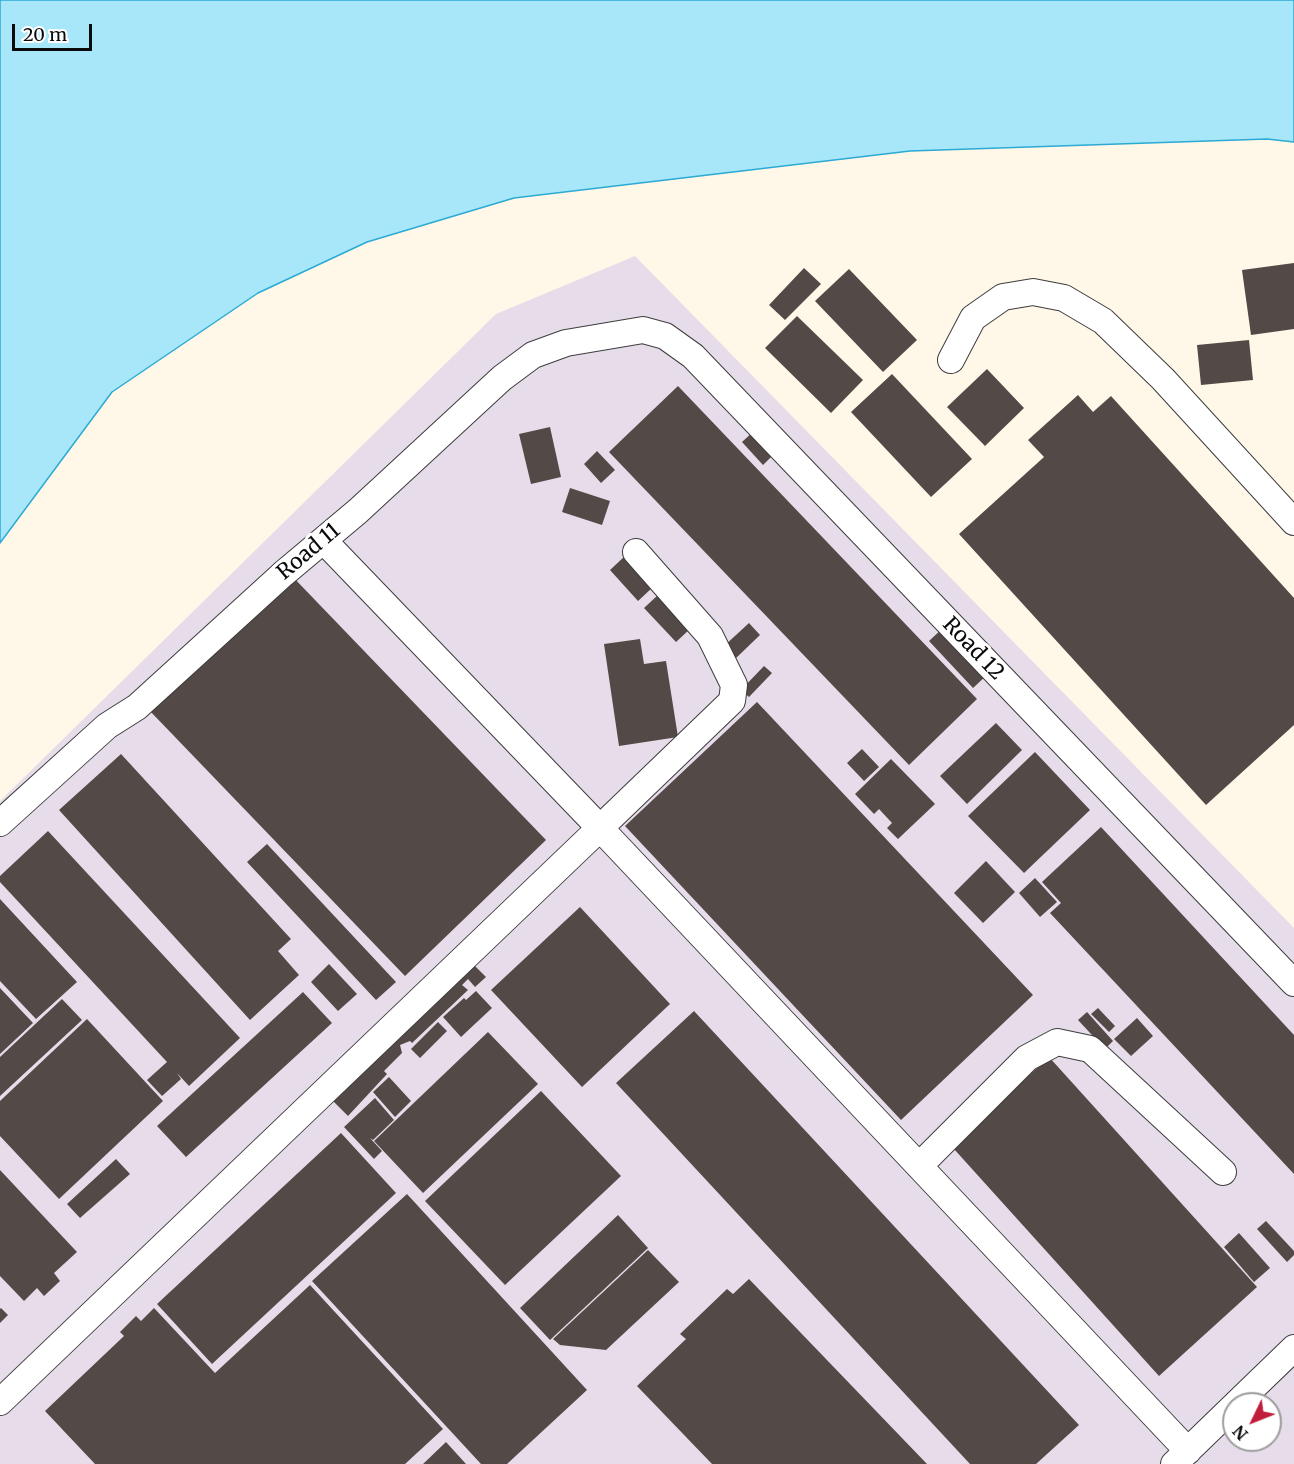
<!DOCTYPE html>
<html>
<head>
<meta charset="utf-8">
<style>
  body { margin:0 }
  #map { position:relative; width:1294px; height:1464px; overflow:hidden; background:#fff7e7; font-family:Merriweather,serif }
  canvas { display:block }
  .north { position:absolute; left:1222px; top:1392px; width:60px; height:60px; box-sizing:border-box; background:#fff; border:2px solid #9d9d9d; border-radius:50%; rotate:227deg; font-size:16px; font-weight:700; line-height:24px; text-align:center; color:#0a0a0a }
  .north::after { content:''; display:block; margin:auto; width:21px; height:27px; background:#c01c3c; clip-path:polygon(50% 0,100% 100%,50% 72%,0 100%) }
  .scale { position:absolute; left:12px; top:24px; width:80px; height:27px; box-sizing:border-box; border:3px solid #0a0a0a; border-top:0; padding-left:8px; font-size:18px; line-height:21px; white-space:nowrap; color:#0a0a0a; -webkit-text-stroke:4px #fff; paint-order:stroke }
</style>
</head>
<body>
<div id="map">
<canvas width="1294" height="1464"></canvas>
<div class="north">N</div>
<div class="scale">20 m</div>
</div>
<script>
const c = document.querySelector('canvas').getContext('2d');
c.lineJoin = 'round';
function fillPath(path, color) { c.fillStyle = color; c.fill(path, 'evenodd'); }
const shape = rows => new Path2D(rows.map(r => 'M' + r).join(''));
function strokePath(path, color, width, dash) { c.strokeStyle = color; c.lineWidth = width; c.lineCap = dash ? 'butt' : 'round'; c.setLineDash(dash || []); c.stroke(path); }
function label(font, color, halo, rows, align = 'center') {
  c.font = font + ' Merriweather,serif'; c.lineWidth = 6; c.setLineDash([]); c.textBaseline = 'middle'; c.strokeStyle = halo; c.fillStyle = color; for (const [text, x, y, turn = 0] of rows) {
    c.save(); c.translate(x, y); c.rotate((+turn || 0) * Math.PI / 180); c.textAlign = isNaN(turn) ? turn : align; if (halo) c.strokeText(text, 0, 0); c.fillText(text, 0, 0); c.restore();
  }
}
const industrial = shape([
  [635,256,1294,928,1294,1464,0,1464,0,801,496,314],
  [1234,1404,1270,1404,1270,1440,1234,1440]
]);
const water = shape([
  [0,0,1294,0,1294,142,1267,139,910,151,514,198,367,242,258,293,112,392,0,543,0,0]
]);
const building = shape([
  [1294,263,1294,329,1251,335,1242,270],
  [804,268,821,284,785,320,769,305],
  [849,269,917,340,883,372,815,301],
  [797,316,863,380,831,413,765,348],
  [1249,340,1253,380,1201,385,1197,345],
  [987,369,1024,408,985,446,947,407],
  [892,374,972,459,931,497,851,412],
  [678,386,977,699,909,765,609,452],
  [1078,395,1093,412,1111,396,1294,598,1294,725,1206,805,959,534,1044,457,1028,440],
  [550,427,561,477,531,484,519,434],
  [754,431,775,453,763,465,742,442],
  [597,451,615,470,601,483,584,464],
  [570,488,610,501,602,525,562,512],
  [625,556,653,587,638,601,610,570],
  [290,574,546,840,405,976,149,710],
  [658,595,690,629,676,642,644,608],
  [749,623,760,635,735,659,723,647],
  [943,628,988,674,973,688,929,641],
  [640,639,644,664,666,661,678,737,619,746,604,644],
  [764,666,772,673,749,697,741,690],
  [757,702,1033,995,901,1120,625,826],
  [996,723,1022,750,967,804,940,776],
  [862,749,879,767,864,781,847,763],
  [1035,752,1090,810,1024,873,968,816],
  [121,754,291,939,278,951,299,975,250,1020,59,810],
  [891,759,935,804,898,839,887,828,892,823,879,809,874,814,855,794],
  [1101,827,1294,1035,1294,1174,1050,913,1061,903,1042,882],
  [48,831,240,1038,189,1086,177,1073,181,1079,162,1096,147,1080,167,1062,0,882,0,876],
  [267,844,396,982,376,1000,247,862],
  [986,861,1015,892,983,923,954,893],
  [1035,878,1057,902,1040,917,1019,893],
  [0,899,77,982,36,1019,0,981],
  [580,907,670,1004,582,1087,491,990],
  [329,964,357,994,338,1011,311,982],
  [473,964,486,977,475,987,468,979,462,985,468,990,412,1043,410,1041,400,1045,402,1053,384,1071,387,1074,348,1116,332,1100],
  [0,988,33,1023,0,1054],
  [476,991,492,1008,461,1037,443,1017,464,998,466,1000],
  [303,992,332,1023,186,1157,157,1126],
  [62,999,82,1020,0,1096,0,1057],
  [1098,1008,1115,1026,1109,1032,1091,1014],
  [694,1011,1079,1425,1036,1464,970,1464,616,1083],
  [1087,1012,1113,1041,1105,1049,1078,1020],
  [1137,1018,1153,1036,1131,1056,1114,1039],
  [87,1019,163,1101,59,1199,0,1136,0,1101],
  [438,1022,447,1031,420,1058,411,1049],
  [488,1032,538,1084,423,1193,374,1141],
  [1049,1057,1257,1287,1159,1376,954,1149,968,1136,962,1130,1021,1076,1024,1080],
  [389,1077,411,1101,395,1117,373,1092],
  [541,1091,621,1176,505,1285,425,1201],
  [375,1098,394,1120,373,1140,370,1138,382,1151,374,1159,344,1127],
  [341,1133,396,1193,212,1364,157,1304],
  [116,1159,130,1174,80,1218,67,1204],
  [0,1170,77,1252,54,1273,60,1281,44,1296,37,1288,24,1301,0,1276],
  [407,1194,587,1390,507,1464,481,1464,312,1281],
  [618,1215,648,1248,550,1340,520,1308],
  [1266,1221,1294,1251,1294,1255,1287,1262,1257,1229],
  [1239,1233,1270,1268,1254,1282,1224,1247],
  [648,1250,679,1282,606,1350,560,1345,553,1339],
  [749,1279,927,1464,712,1464,637,1386,686,1339,680,1334,727,1289,733,1294],
  [310,1285,443,1429,405,1464,95,1464,45,1411,124,1336,120,1332,136,1316,141,1321,154,1308,215,1373],
  [1,1308,8,1315,0,1323,0,1309],
  [446,1442,466,1464,423,1464]
]);
const minor = shape([
  [951,360,973,318,1003,297,1033,292,1064,298,1103,321,1163,379,1294,522],
  [324,541,600,828,732,701,734,685,710,636,636,552],
  [0,823,107,726,137,707,283,574,358,511,502,378,533,355,566,343,643,330,665,336,693,356,1294,983],
  [919,1166,1027,1058,1057,1042,1090,1049,1223,1172],
  [0,1402,600,828,1188,1451],
  [1236,1404,1294,1348],
  [1174,1464,1234,1406]
]);
const streetNames = [
  ["Road 11",309,552,-40],
  ["Road 12",973,649,46]
];
fillPath(industrial, '#e7ddea');
fillPath(water, '#a8e7f9');
strokePath(water, '#2baad4', 1.5);
fillPath(building, '#534946');
strokePath(minor, '#3d3d3d', 28);
strokePath(minor, '#fff', 26);
label('21px', '#0a0a0a', '#fff', streetNames);
</script>
</body>
</html>
